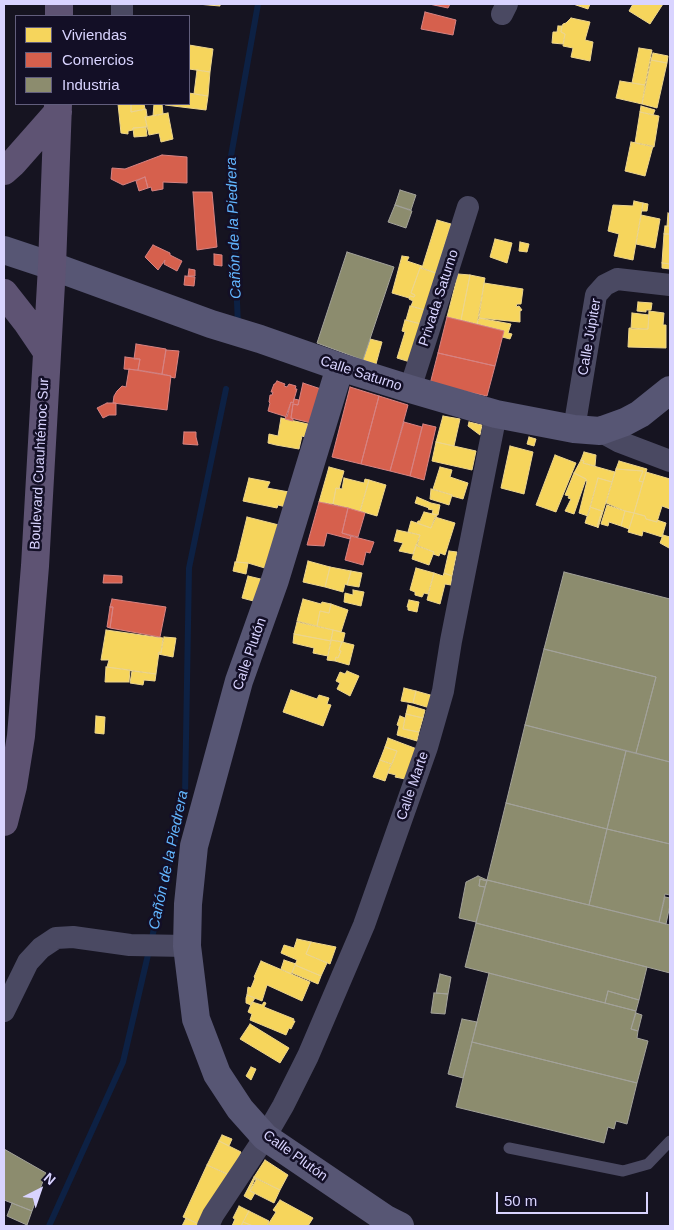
<!DOCTYPE html>
<html>
<head>
<meta charset="utf-8">
<style>
  body { margin:0 }
  #map { position:relative; width:674px; height:1230px; overflow:hidden; background:#161421; font-family:Helvetica,sans-serif }
  canvas { display:block }
  .frame { position:absolute; inset:0; border:5px solid #d9d4ff; pointer-events:none }
  .legend { position:absolute; left:15px; top:15px; width:175px; height:90px; box-sizing:border-box; background:#130f26; border:1px solid #625e7d; margin:0; padding:6px 9px; list-style:none; font-size:15px; color:#d9d4ff }
  .legend li { display:flex; align-items:center; gap:10px; height:25px }
  .legend b { width:25px; border:1px solid #625e7d }
  .north { position:absolute; left:15px; top:1165px; width:50px; height:50px; -webkit-text-stroke:4px #130f26; paint-order:stroke; rotate:41deg; font-size:14px; font-weight:700; line-height:20px; text-align:center; color:#d9d4ff }
  .north::after { content:''; display:block; margin:auto; width:18px; height:22px; background:#d9d4ff; clip-path:polygon(50% 0,100% 100%,50% 72%,0 100%) }
  .scale { position:absolute; left:496px; top:1192px; width:152px; height:22px; box-sizing:border-box; border:2px solid #d9d4ff; border-top:0; padding-left:6px; font-size:15px; line-height:18px; white-space:nowrap; color:#d9d4ff; -webkit-text-stroke:4px #130f26; paint-order:stroke }
</style>
</head>
<body>
<div id="map">
<canvas width="674" height="1230"></canvas>
<div class="frame"></div>
<ul class="legend">
<li><b style="height:14px;background:#f6d55c"></b>Viviendas</li>
<li><b style="height:14px;background:#d6604d"></b>Comercios</li>
<li><b style="height:14px;background:#8c8c6e"></b>Industria</li>
</ul>
<div class="north">N</div>
<div class="scale">50 m</div>
</div>
<script>
const c = document.querySelector('canvas').getContext('2d');
c.lineJoin = 'round';
function fillPath(path, color) { c.fillStyle = color; c.fill(path, 'evenodd'); }
const shape = rows => new Path2D(rows.map(r => 'M' + r).join(''));
function strokePath(path, color, width, dash) { c.strokeStyle = color; c.lineWidth = width; c.lineCap = dash ? 'butt' : 'round'; c.setLineDash(dash || []); c.stroke(path); }
function label(font, color, halo, rows, align = 'center') {
  c.font = font + ' Helvetica,sans-serif'; c.lineWidth = 5; c.setLineDash([]); c.textBaseline = 'middle'; c.strokeStyle = halo; c.fillStyle = color; for (const [text, x, y, turn = 0] of rows) {
    c.save(); c.translate(x, y); c.rotate((+turn || 0) * Math.PI / 180); c.textAlign = isNaN(turn) ? turn : align; if (halo) c.strokeText(text, 0, 0); c.fillText(text, 0, 0); c.restore();
  }
}
const homes = shape([
  [197,4,220,4,220,6,197,4],
  [573,4,590,4,588,9,573,4],
  [633,4,663,4,650,24,629,11,633,4],
  [571,18,590,22,585,40,593,42,590,61,571,57,573,48,563,46,565,34,561,32,562,26,563,24,566,23,571,18],
  [558,26,562,26,561,32,565,34,563,44,552,43,553,32,557,32,558,26],
  [189,45,213,49,210,72,189,69,189,45],
  [639,48,652,50,645,85,632,83,639,48],
  [653,53,668,56,667,63,651,60,653,53],
  [651,60,667,63,657,108,642,104,651,60],
  [197,70,210,72,208,96,194,94,197,70],
  [620,81,645,85,642,104,616,98,620,81],
  [189,93,208,96,206,110,165,105,165,104,189,104,189,93],
  [118,104,131,104,131,112,146,109,147,116,145,117,147,127,133,128,133,130,128,131,128,134,121,133,118,104],
  [131,104,144,104,145,109,131,112,131,104],
  [154,104,162,104,163,114,153,116,154,104],
  [641,106,655,110,653,115,640,112,641,106],
  [640,112,659,116,654,147,635,143,640,112],
  [168,113,173,139,161,142,159,133,149,135,145,117,168,113],
  [146,127,147,136,134,137,133,128,146,127],
  [631,142,653,146,645,176,625,171,631,142],
  [634,201,643,203,633,260,614,256,619,234,608,231,613,205,633,206,634,201],
  [643,203,648,204,647,211,642,211,643,203],
  [668,213,670,214,670,226,667,226,668,213],
  [641,215,660,219,655,248,636,244,641,215],
  [437,220,451,224,436,273,422,268,437,220],
  [665,226,670,226,670,234,664,234,665,226],
  [664,234,670,234,670,264,662,263,664,234],
  [495,239,512,243,507,263,490,257,495,239],
  [520,242,529,244,527,252,519,251,520,242],
  [402,256,409,257,407,261,422,266,422,268,420,268,411,293,415,295,414,297,410,296,409,298,392,293,402,256],
  [662,263,670,264,670,269,662,268,662,263],
  [420,268,436,273,425,310,411,306,413,301,409,299,410,296,414,297,415,295,411,293,420,268],
  [458,274,470,275,461,320,447,317,458,274],
  [470,275,485,278,477,324,461,320,470,275],
  [484,283,523,289,521,304,517,304,516,307,519,306,522,310,520,311,520,322,479,318,484,283],
  [638,302,652,303,651,310,646,310,646,312,637,311,638,302],
  [410,306,425,310,421,324,406,320,410,306],
  [649,311,664,313,663,325,666,325,666,348,628,347,629,328,648,329,649,311],
  [632,313,649,315,648,329,631,329,632,313],
  [479,318,511,324,508,333,512,334,510,339,502,337,504,331,477,324,479,318],
  [405,320,421,324,410,362,397,358,405,332,402,331,405,320],
  [370,339,382,342,376,364,363,360,370,339],
  [443,416,460,419,454,446,436,442,443,416],
  [281,418,308,424,305,437,302,436,299,449,276,445,268,443,269,434,278,436,281,418],
  [469,422,482,425,480,435,468,426,469,422],
  [529,437,536,439,534,446,527,444,529,437],
  [436,442,476,451,472,470,432,461,436,442],
  [510,446,533,452,524,494,501,488,510,446],
  [584,452,596,455,595,466,583,463,584,461,581,460,584,452],
  [555,455,576,463,556,512,536,505,555,455],
  [581,460,584,461,583,463,615,472,612,482,598,478,588,516,579,513,587,481,586,481,586,479,574,473,581,460],
  [619,461,647,469,643,482,639,481,643,471,616,469,619,461],
  [329,467,344,471,339,489,336,488,333,504,319,502,329,467],
  [440,467,452,470,450,477,468,483,463,499,452,496,452,495,433,489,440,467],
  [616,469,643,471,639,481,643,482,634,513,625,511,606,503,616,469],
  [646,472,670,479,670,509,662,506,657,522,646,519,645,516,634,513,646,472],
  [574,473,586,479,574,514,565,511,571,499,568,498,569,496,565,495,574,473],
  [249,478,270,482,267,488,289,492,286,507,278,505,277,508,243,501,249,478],
  [344,478,364,483,365,479,369,480,360,512,348,508,333,504,336,488,342,489,344,478],
  [598,478,612,482,598,528,597,527,602,511,590,507,598,478],
  [369,480,386,485,377,516,360,511,369,480],
  [431,489,452,495,449,505,430,499,431,489],
  [417,497,431,503,440,505,438,515,432,514,433,510,428,509,429,508,415,503,417,497],
  [607,505,625,511,621,526,609,522,608,526,601,524,607,505],
  [590,507,602,511,597,527,585,523,590,507],
  [625,511,634,513,629,529,621,526,625,511],
  [424,512,437,515,431,528,417,523,418,521,420,521,424,512],
  [634,513,645,516,646,519,657,522,657,520,666,523,662,537,643,531,642,536,628,532,634,513],
  [247,517,279,525,268,569,248,563,236,562,247,517],
  [435,517,455,523,445,555,440,553,439,556,433,554,434,552,417,546,420,535,408,532,411,521,431,528,435,517],
  [397,530,420,535,413,554,399,551,403,543,394,541,397,530],
  [663,535,670,537,669,548,660,543,663,535],
  [416,545,434,552,429,565,412,559,416,545],
  [449,551,457,552,452,576,444,573,449,551],
  [308,561,330,567,325,587,303,582,308,561],
  [235,562,248,563,246,574,233,571,235,562],
  [330,567,351,571,347,585,345,584,343,592,325,587,330,567],
  [416,568,434,573,428,594,424,593,422,597,415,595,415,592,410,590,416,568],
  [351,571,362,573,359,587,347,585,351,571],
  [434,573,443,576,444,573,452,576,451,585,445,584,440,604,427,600,434,573],
  [248,576,269,581,261,603,242,598,248,576],
  [353,590,364,592,361,606,344,602,345,593,353,595,353,590],
  [303,599,321,604,322,602,331,604,329,613,320,611,317,626,297,621,303,599],
  [409,600,419,602,417,612,408,610,408,607,407,607,409,600],
  [331,604,348,610,341,632,317,626,320,611,329,613,331,604],
  [297,622,333,630,331,641,294,634,297,622],
  [106,630,163,638,161,653,159,652,156,674,107,667,109,660,101,660,106,630],
  [333,630,345,633,343,642,331,640,333,630],
  [294,634,331,641,328,656,313,653,314,648,293,643,294,634],
  [164,637,176,638,173,657,158,654,159,652,161,653,164,637],
  [331,640,342,642,339,650,341,651,338,658,336,657,335,661,327,660,331,640],
  [342,642,354,645,349,665,335,661,336,657,338,658,341,651,339,650,342,642],
  [106,667,130,670,129,682,105,682,106,667],
  [132,671,156,674,155,681,144,680,143,685,130,683,132,671],
  [347,671,359,676,350,696,337,689,340,683,336,681,340,672,345,674,347,671],
  [404,688,416,691,413,703,401,701,404,688],
  [291,690,317,699,319,695,329,698,327,704,331,705,323,726,283,712,291,690],
  [416,691,434,696,430,708,413,703,416,691],
  [408,705,425,710,423,718,406,714,408,705],
  [406,714,423,718,419,732,403,729,406,714],
  [96,716,105,717,104,734,95,733,96,716],
  [400,716,405,718,403,729,419,732,417,741,397,735,399,726,397,725,400,716],
  [388,738,417,749,405,779,395,777,396,775,388,773,397,751,385,747,388,738],
  [385,747,397,751,392,764,380,760,385,747],
  [380,760,391,764,385,781,373,777,380,760],
  [297,939,311,942,306,954,327,963,321,976,295,965,297,960,281,953,284,945,294,948,297,939],
  [311,942,336,947,330,964,306,954,311,942],
  [284,960,296,964,291,974,281,969,284,960],
  [261,961,310,982,302,1001,267,985,262,1001,247,995,248,987,251,988,255,978,254,977,261,961],
  [295,965,321,976,318,984,292,973,295,965],
  [247,995,255,998,251,1005,246,1003,246,998,247,995],
  [252,1002,262,1005,264,1002,266,1003,264,1007,294,1019,293,1021,295,1021,291,1029,289,1028,286,1035,250,1020,252,1014,248,1012,252,1002],
  [250,1024,289,1048,280,1063,240,1039,250,1024],
  [251,1067,256,1069,251,1080,246,1076,251,1067],
  [222,1135,232,1139,229,1146,219,1141,222,1135],
  [219,1141,241,1152,230,1175,207,1165,219,1141],
  [265,1160,288,1175,280,1190,254,1177,265,1160],
  [207,1165,231,1176,203,1226,183,1217,207,1165],
  [254,1177,256,1180,250,1191,255,1193,251,1200,244,1196,254,1177],
  [255,1178,280,1190,274,1203,250,1191,255,1178],
  [280,1200,313,1218,308,1226,267,1226,276,1212,273,1210,280,1200],
  [239,1206,249,1211,241,1226,232,1226,235,1219,233,1218,239,1206],
  [249,1211,269,1221,267,1226,253,1226,243,1222,249,1211],
  [186,1218,203,1226,182,1226,186,1218],
  [243,1222,253,1226,241,1226,243,1222]
]);
const shops = shape([
  [429,4,450,4,448,8,429,4],
  [425,12,456,20,453,35,421,29,425,12],
  [162,155,187,157,187,183,163,182,163,189,152,191,151,187,148,188,145,177,123,185,111,179,112,168,125,169,162,155],
  [145,177,148,188,139,191,136,181,145,177],
  [193,192,212,192,217,247,197,250,193,192],
  [153,245,170,253,170,255,182,261,177,271,164,264,165,260,158,270,145,257,153,245],
  [214,254,222,255,222,266,214,265,214,254],
  [189,269,195,270,195,276,188,276,189,269],
  [185,276,195,277,194,286,184,285,185,276],
  [447,317,504,331,495,366,438,353,447,317],
  [136,344,166,349,162,374,138,370,140,359,134,359,136,344],
  [166,350,179,351,175,378,170,377,171,376,162,374,166,350],
  [438,353,495,366,487,396,430,384,438,353],
  [125,357,140,359,138,370,124,369,125,357],
  [129,369,171,376,167,410,113,403,114,396,117,391,122,386,126,387,129,369],
  [277,381,285,384,284,386,287,387,289,384,296,386,295,389,297,389,293,403,291,402,287,417,268,411,270,403,269,402,270,395,272,395,273,392,271,392,274,384,275,384,277,381],
  [303,383,321,389,311,423,291,418,293,404,298,405,303,383],
  [350,387,379,396,361,464,332,457,350,387],
  [379,396,408,405,390,471,361,464,379,396],
  [294,399,299,400,298,405,293,404,291,418,293,419,293,421,285,419,291,402,293,403,294,399],
  [107,403,116,403,116,415,109,415,103,418,97,408,107,403],
  [404,422,422,427,410,476,390,471,404,422],
  [423,424,436,427,424,480,410,476,423,424],
  [184,432,196,432,196,437,198,445,183,444,184,432],
  [319,502,348,508,342,533,351,536,350,539,327,533,324,546,307,545,319,502],
  [348,508,365,513,358,537,342,533,348,508],
  [351,536,374,542,370,553,366,552,363,565,345,560,351,536],
  [104,575,122,576,122,583,103,583,104,575],
  [112,599,166,607,160,637,110,628,113,607,110,607,112,599],
  [110,607,113,607,110,628,107,627,110,607]
]);
const industry = shape([
  [400,190,416,195,411,210,395,205,400,190],
  [395,205,412,211,406,228,388,222,395,205],
  [347,252,394,267,363,360,317,343,347,252],
  [564,572,670,599,670,762,636,753,656,677,544,649,564,572],
  [544,649,656,677,636,753,525,725,544,649],
  [525,725,626,751,607,829,506,803,525,725],
  [626,751,670,762,670,844,607,829,626,751],
  [506,803,607,829,589,905,487,880,506,803],
  [607,829,670,844,670,895,665,894,659,922,589,905,607,829],
  [478,876,487,880,487,881,480,879,479,886,485,887,476,922,459,918,466,882,478,876],
  [480,879,487,881,485,887,479,886,480,879],
  [487,880,670,925,670,973,476,923,487,880],
  [665,897,670,898,670,905,666,924,659,922,665,897],
  [476,923,647,967,639,1000,608,991,605,1003,465,967,476,923],
  [489,973,636,1011,631,1029,638,1031,637,1038,648,1041,637,1083,472,1042,489,973],
  [440,974,451,977,448,994,436,993,440,974],
  [608,991,639,1000,636,1011,605,1003,608,991],
  [434,993,448,994,445,1014,431,1013,434,993],
  [636,1013,642,1015,638,1031,631,1029,636,1013],
  [462,1019,477,1022,463,1078,448,1074,462,1019],
  [472,1042,637,1083,627,1124,616,1121,614,1129,608,1127,604,1143,456,1107,472,1042],
  [4,1149,46,1173,32,1211,4,1200,4,1149],
  [12,1203,32,1211,27,1225,7,1216,12,1203]
]);
const stream = shape([
  [238,326,231,156,258,4],
  [49,1226,123,1062,185,796,189,568,226,389]
]);
const lane = shape([
  [509,1148,623,1171,648,1164,670,1141]
]);
const street = shape([
  [122,4,122,16],
  [502,14,507,4],
  [410,389,468,207],
  [574,429,596,295,605,285,617,279,670,285],
  [600,431,620,442,670,461],
  [4,1011,28,962,41,948,56,938,73,937,130,945,187,946],
  [208,1226,213,1215,265,1137,283,1106,308,1056,364,925,427,747,443,691,451,641,496,414]
]);
const secondary = shape([
  [4,250,52,266,211,324,260,339,340,367,410,389,496,414,574,429,600,431,625,422,640,414,670,390],
  [340,367,275,580,239,681,194,846,188,904,187,946,196,1019,217,1074,240,1109,265,1137,386,1219,400,1226]
]);
const primary = shape([
  [59,16,59,4],
  [4,171,13,163,58,112],
  [4,293,26,321,47,352],
  [4,822,13,786,21,736,35,566,52,266,58,104]
]);
const streetNames = [
  ["Privada Saturno",439,298,-72],
  ["Calle Júpiter",590,337,-80],
  ["Calle Saturno",361,374,18],
  ["Boulevard Cuauhtémoc Sur",40,464,-87],
  ["Calle Plutón",250,654,-71],
  ["Calle Marte",413,786,-71],
  ["Calle Plutón",295,1156,36]
];
const waterNames = [
  ["Cañón de la Piedrera",234,228,-92],
  ["Cañón de la Piedrera",169,860,-78]
];
fillPath(homes, '#f6d55c');
strokePath(homes, '#edd58d', 1);
fillPath(shops, '#d6604d');
strokePath(shops, '#d78382', 1);
fillPath(industry, '#8c8c6e');
strokePath(industry, '#a3a29a', 1);
strokePath(stream, '#0d2144', 6);
strokePath(lane, '#4a4962', 11);
strokePath(street, '#4a4962', 22);
strokePath(secondary, '#575674', 28);
strokePath(primary, '#5e5373', 28);
label('14px', '#d9d4ff', '#130f26', streetNames);
label('italic 15px', '#62b6ff', '#130f26', waterNames);
</script>
</body>
</html>
